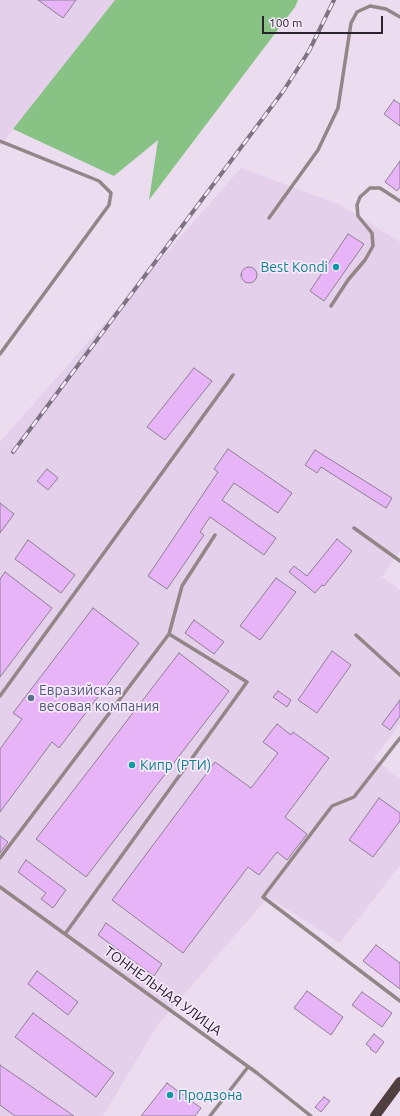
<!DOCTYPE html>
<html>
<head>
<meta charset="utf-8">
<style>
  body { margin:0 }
  #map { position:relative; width:400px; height:1116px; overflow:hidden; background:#ebdcf0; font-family:Ubuntu,sans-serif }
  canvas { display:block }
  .scale { position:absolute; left:262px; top:16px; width:121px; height:18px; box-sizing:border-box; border:2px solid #29232b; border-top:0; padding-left:5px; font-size:12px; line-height:14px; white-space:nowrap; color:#29232b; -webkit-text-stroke:3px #f8e9fe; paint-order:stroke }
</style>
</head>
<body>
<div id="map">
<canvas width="400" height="1116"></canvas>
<div class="scale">100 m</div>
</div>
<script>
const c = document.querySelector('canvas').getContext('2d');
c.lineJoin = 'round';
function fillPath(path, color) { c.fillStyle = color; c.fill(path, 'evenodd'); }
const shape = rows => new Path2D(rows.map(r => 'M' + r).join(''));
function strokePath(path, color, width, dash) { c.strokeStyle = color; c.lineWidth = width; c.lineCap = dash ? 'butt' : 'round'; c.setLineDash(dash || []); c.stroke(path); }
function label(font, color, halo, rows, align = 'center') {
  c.font = font + ' Ubuntu,sans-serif'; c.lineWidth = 3.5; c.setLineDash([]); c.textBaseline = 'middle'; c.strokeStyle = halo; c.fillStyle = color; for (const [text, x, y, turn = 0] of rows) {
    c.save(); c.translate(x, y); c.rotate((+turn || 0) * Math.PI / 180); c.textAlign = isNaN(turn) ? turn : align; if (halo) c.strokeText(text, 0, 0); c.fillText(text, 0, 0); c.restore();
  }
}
const built = shape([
  [0,0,115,0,0,146],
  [241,168,341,205,400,242,400,551,382,577,400,590,400,724,374,758,400,779,400,865,340,943,268,897,157,1026,103,1116,0,1116,0,442]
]);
const forest = shape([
  [115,0,298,0,295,7,149,200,158,140,114,176,13,129]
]);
const building = shape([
  [38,0,76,0,63,18,38,0],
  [394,100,400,104,400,126,384,114,394,100],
  [400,161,400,187,397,191,385,182,400,161],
  [348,234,364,244,324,301,310,291,348,234],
  '241 275a8 8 0 1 1 16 0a8 8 0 1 1-16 0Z',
  [194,368,212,381,165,440,147,427,194,368],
  [228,449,292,493,278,513,234,483,222,500,276,538,264,555,210,517,200,532,204,535,167,589,148,576,218,472,214,469,228,449],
  [315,450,392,498,386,508,321,467,317,473,305,465,315,450],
  [47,469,58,478,48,490,37,481,47,469],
  [0,503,14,514,0,533,0,503],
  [337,539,352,551,324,586,322,585,315,593,289,572,294,566,307,576,337,539],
  [28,540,75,575,61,593,15,559,28,540],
  [5,572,52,608,0,677,0,579,5,572],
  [276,578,296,592,260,640,240,626,276,578],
  [93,608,139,643,59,748,52,742,0,812,0,749,22,719,13,713,93,608],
  [194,620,224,642,214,654,185,633,194,620],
  [332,651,351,665,317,713,298,700,332,651],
  [179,653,229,691,86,877,36,839,179,653],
  [278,691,291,700,287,707,273,697,278,691],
  [400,700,400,716,390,730,382,724,400,700],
  [277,724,291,735,293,732,329,758,285,817,307,834,287,860,277,852,259,875,248,867,183,953,112,900,215,762,251,788,278,753,263,742,277,724],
  [379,798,400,813,400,821,373,857,349,840,379,798],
  [0,836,8,842,0,853,0,836],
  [26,860,66,890,53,908,41,899,46,893,18,872,26,860],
  [106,923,162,964,154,976,98,935,106,923],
  [376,945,400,963,400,989,363,961,376,945],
  [37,971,78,1002,68,1015,28,984,37,971],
  [307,991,343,1017,331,1035,294,1008,307,991],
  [362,992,392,1013,382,1027,352,1005,362,992],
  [33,1013,114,1073,96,1097,15,1037,33,1013],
  [374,1034,384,1042,376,1053,370,1049,371,1048,366,1044,374,1034],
  [0,1065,74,1116,15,1116,0,1105,0,1065],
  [167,1083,201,1108,195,1116,141,1116,167,1083],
  [324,1097,330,1101,321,1112,315,1107,324,1097]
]);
const lane = shape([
  [0,141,99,181,111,193,109,205,0,354],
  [269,218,318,150,338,108,351,23,357,12,370,6,386,9,400,17],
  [331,306,348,280,365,260,373,246,372,233,358,216,357,205,360,197,370,188,380,188,400,201],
  [354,528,400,561],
  [169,634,182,586,215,535],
  [356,635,400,675],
  [0,696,233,375],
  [400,738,354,797,332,806,263,897,400,1001],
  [0,858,169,634,247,682,65,934],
  [0,887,257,1073,311,1116],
  [210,1116,248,1067]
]);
const primary = shape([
  [375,1116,400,1082]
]);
const rail = shape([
  [13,452,284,90,309,51,334,0]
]);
const markers = [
  [336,267,4,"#0f9aa8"],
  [31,698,4,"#5c6f8a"],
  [132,765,4,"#0f9aa8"],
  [170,1095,4,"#0f9aa8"]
];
const cultureNames = [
  ["Best Kondi",328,267,"right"],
  ["Кипр (РТИ)",140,765],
  ["Продзона",178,1095]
];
const serviceNames = [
  ["Евразийская",39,690],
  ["весовая компания",39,706]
];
const streetNames = [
  ["ТОННЕЛЬНАЯ УЛИЦА",163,991,36]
];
fillPath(built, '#e4d0eb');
fillPath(forest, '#88c284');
fillPath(building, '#e6b4f7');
strokePath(building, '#8e8093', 1);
strokePath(lane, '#928686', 3.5);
strokePath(primary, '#513e3e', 10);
strokePath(rail, '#7e7481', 4);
strokePath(rail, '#f8e9fe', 2.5, [8]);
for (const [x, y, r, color] of markers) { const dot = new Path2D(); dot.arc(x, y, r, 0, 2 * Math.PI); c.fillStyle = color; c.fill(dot); strokePath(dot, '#f8e9fe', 1.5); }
label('14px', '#0d838f', '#f8e9fe', cultureNames, 'left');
label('14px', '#4e5e75', '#f8e9fe', serviceNames, 'left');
label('14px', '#29232b', '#f8e9fe', streetNames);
</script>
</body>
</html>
